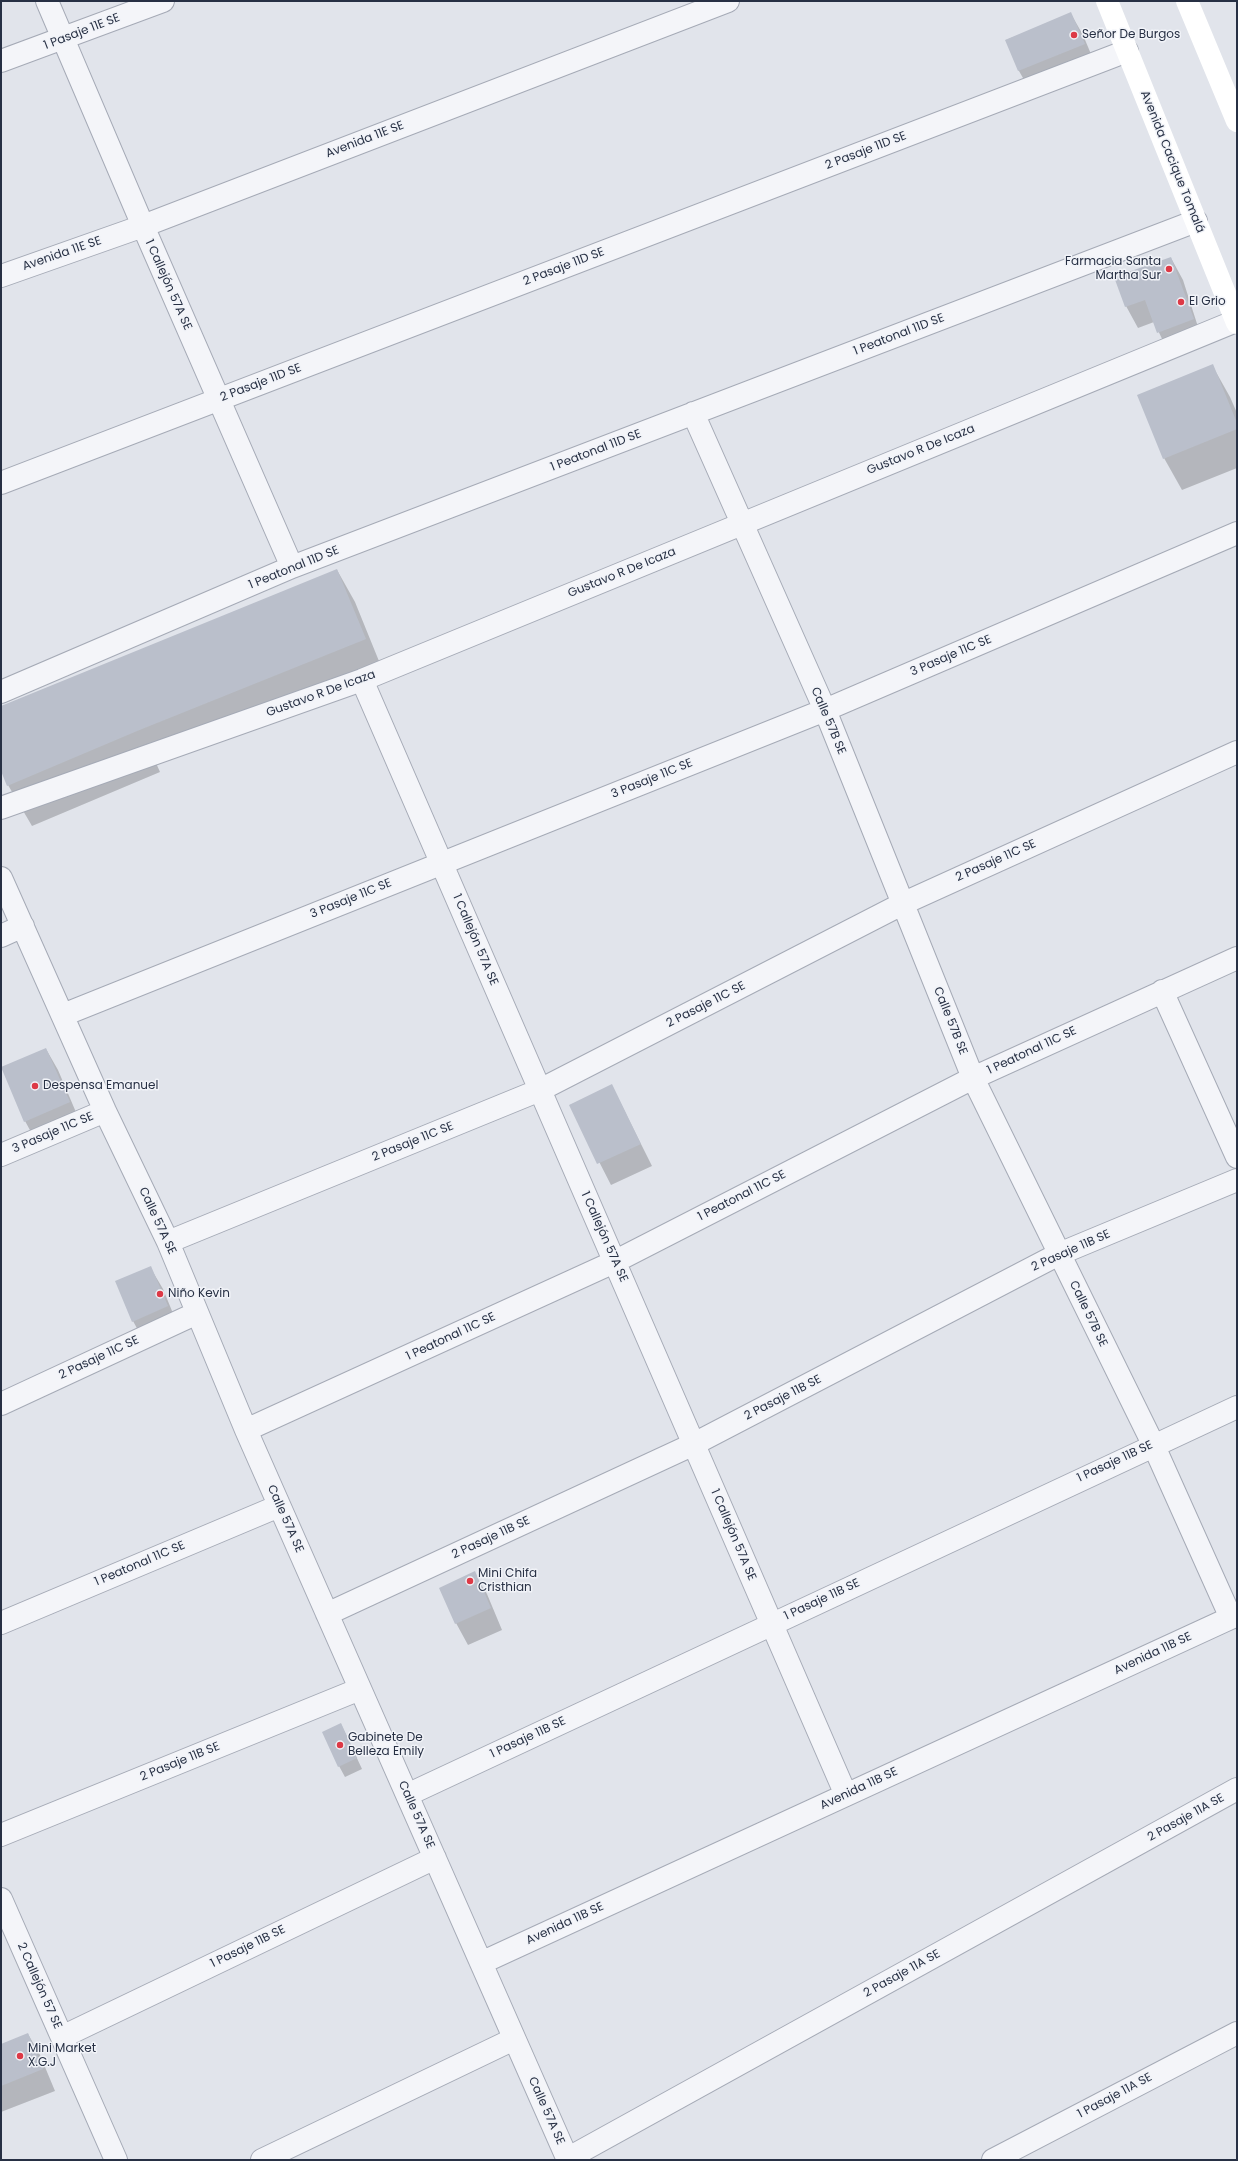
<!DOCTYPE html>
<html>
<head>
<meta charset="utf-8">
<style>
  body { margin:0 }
  #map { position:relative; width:1238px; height:2161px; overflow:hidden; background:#e1e4eb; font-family:Poppins,sans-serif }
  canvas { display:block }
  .frame { position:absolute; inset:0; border:2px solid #273044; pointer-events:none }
</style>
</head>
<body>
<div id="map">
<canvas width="1238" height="2161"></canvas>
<div class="frame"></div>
</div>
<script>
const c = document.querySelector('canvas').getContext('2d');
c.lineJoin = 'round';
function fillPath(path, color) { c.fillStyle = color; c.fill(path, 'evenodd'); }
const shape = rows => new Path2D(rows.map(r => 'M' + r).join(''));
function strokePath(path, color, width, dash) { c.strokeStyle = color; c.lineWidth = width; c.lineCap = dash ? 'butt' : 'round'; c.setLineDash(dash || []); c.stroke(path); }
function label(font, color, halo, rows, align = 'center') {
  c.font = font + ' Poppins,sans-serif'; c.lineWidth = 3; c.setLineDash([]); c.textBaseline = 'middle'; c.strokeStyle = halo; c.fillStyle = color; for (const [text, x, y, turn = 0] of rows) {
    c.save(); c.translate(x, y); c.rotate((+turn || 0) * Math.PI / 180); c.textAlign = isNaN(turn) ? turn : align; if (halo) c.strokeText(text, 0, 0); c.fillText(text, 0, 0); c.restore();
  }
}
const shadow = shape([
  [1071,14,1083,35,1096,66,1031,92,1019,71,1006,40],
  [1171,258,1183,280,1199,330,1164,343,1154,322,1138,328,1126,306],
  [1212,365,1230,397,1237,413,1237,468,1182,490,1164,458],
  [337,570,355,602,383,671,156,763,160,772,32,826,8,785,1,769,1,707],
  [46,1049,58,1070,81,1124,37,1143,25,1121],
  [612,1086,652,1166,611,1185,570,1105],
  [150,1267,163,1289,179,1328,145,1343,133,1321],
  [474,1573,487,1594,502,1630,468,1645,456,1623],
  [341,1724,362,1769,345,1777,339,1766],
  [28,2034,40,2055,55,2091,1,2112,1,2045]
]);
const building = shape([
  [1071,12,1085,44,1018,71,1005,40],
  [1171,257,1194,319,1157,333,1145,300,1125,307,1114,277],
  [1213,364,1237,423,1237,429,1163,459,1137,395],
  [337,569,366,639,137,731,7,786,1,771,1,706],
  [46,1048,70,1102,24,1122,1,1067],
  [612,1084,641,1144,597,1164,569,1105],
  [151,1266,168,1306,132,1322,115,1281],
  [475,1571,491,1608,455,1624,439,1588],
  [341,1723,357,1758,338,1767,322,1732],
  [28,2033,43,2069,1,2086,1,2044]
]);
const street = shape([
  [47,1,143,226,292,567],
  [1,61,163,1],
  [1,276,143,226,728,1],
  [693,413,825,710,973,1078,1153,1444,1231,1618],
  [1,483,1127,51],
  [362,680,846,1795],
  [1,692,292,567,1196,221],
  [1,808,362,680,1236,321],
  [1,878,105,1111,168,1242,246,1430,568,2160],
  [1,936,23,926],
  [1162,991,1237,1157],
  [63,1015,825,710,1237,533],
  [1,1155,105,1111],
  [168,1242,540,1090,902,904,1237,752],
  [1,1404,197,1313],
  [246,1430,614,1262,973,1078,1237,958],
  [327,1614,694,1444,1059,1254,1237,1180],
  [1,1623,279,1506],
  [407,1795,1237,1407],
  [1,1835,360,1689],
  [1,1899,116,2160],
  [481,1963,1237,1615],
  [62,2037,435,1858],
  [567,2159,1237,1789],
  [262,2160,514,2039],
  [993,2160,1237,2033]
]);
const secondary = shape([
  [1107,1,1237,323],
  [1187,1,1237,121]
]);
const markers = [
  [1074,35,4,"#dd3946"],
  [1169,269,4,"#dd3946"],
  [1181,302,4,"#dd3946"],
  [35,1086,4,"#dd3946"],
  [160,1294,4,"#dd3946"],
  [470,1581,4,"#dd3946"],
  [340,1745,4,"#dd3946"],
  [20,2056,4,"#dd3946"]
];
const streetNames = [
  ["1 Pasaje 11E SE",82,32,-21],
  ["Avenida 11E SE",365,140,-21],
  ["2 Pasaje 11D SE",866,151,-21],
  ["Avenida Cacique Tomalá",1172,162,68],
  ["Avenida 11E SE",62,254,-19],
  ["2 Pasaje 11D SE",564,267,-21],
  ["1 Callejón 57A SE",168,285,66],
  ["1 Peatonal 11D SE",899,335,-21],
  ["2 Pasaje 11D SE",261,383,-21],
  ["Gustavo R De Icaza",921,450,-22],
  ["1 Peatonal 11D SE",596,451,-21],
  ["1 Peatonal 11D SE",294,568,-22],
  ["Gustavo R De Icaza",622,573,-22],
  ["3 Pasaje 11C SE",951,656,-23],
  ["Gustavo R De Icaza",321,694,-20],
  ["Calle 57B SE",828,721,67],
  ["3 Pasaje 11C SE",652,779,-22],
  ["2 Pasaje 11C SE",996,861,-24],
  ["3 Pasaje 11C SE",351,899,-22],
  ["1 Callejón 57A SE",475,940,67],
  ["2 Pasaje 11C SE",706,1005,-27],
  ["Calle 57B SE",950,1021,68],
  ["1 Peatonal 11C SE",1032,1051,-25],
  ["3 Pasaje 11C SE",53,1133,-23],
  ["2 Pasaje 11C SE",413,1142,-22],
  ["1 Peatonal 11C SE",742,1196,-27],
  ["Calle 57A SE",157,1221,65],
  ["1 Callejón 57A SE",604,1237,66],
  ["2 Pasaje 11B SE",1071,1251,-24],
  ["Calle 57B SE",1088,1314,64],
  ["1 Peatonal 11C SE",451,1337,-25],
  ["2 Pasaje 11C SE",99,1358,-25],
  ["2 Pasaje 11B SE",783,1398,-27],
  ["1 Pasaje 11B SE",1115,1462,-25],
  ["Calle 57A SE",285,1519,66],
  ["1 Callejón 57A SE",733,1535,67],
  ["2 Pasaje 11B SE",491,1538,-25],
  ["1 Peatonal 11C SE",140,1564,-23],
  ["1 Pasaje 11B SE",822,1600,-25],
  ["Avenida 11B SE",1153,1654,-25],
  ["1 Pasaje 11B SE",528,1738,-25],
  ["2 Pasaje 11B SE",180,1762,-22],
  ["Avenida 11B SE",859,1789,-25],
  ["Calle 57A SE",416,1815,66],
  ["2 Pasaje 11A SE",1186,1818,-29],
  ["Avenida 11B SE",565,1924,-25],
  ["1 Pasaje 11B SE",248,1947,-26],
  ["2 Pasaje 11A SE",902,1974,-29],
  ["2 Callejón 57 SE",39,1986,66],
  ["1 Pasaje 11A SE",1115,2096,-28],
  ["Calle 57A SE",546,2111,66]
];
const poiNames = [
  ["Señor De Burgos",1082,35],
  ["Farmacia Santa",1161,262,"right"],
  ["Martha Sur",1161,276,"right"],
  ["El Grio",1189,302],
  ["Despensa Emanuel",43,1086],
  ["Niño Kevin",168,1294],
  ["Mini Chifa",478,1574],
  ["Cristhian",478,1588],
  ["Gabinete De",348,1738],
  ["Belleza Emily",348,1752],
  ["Mini Market",28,2049],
  ["X.G.J",28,2063]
];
fillPath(shadow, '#0003');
fillPath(building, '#babfcb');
strokePath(street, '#a5aab6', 24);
strokePath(street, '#f4f5f9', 22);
strokePath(secondary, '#fff', 22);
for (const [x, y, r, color] of markers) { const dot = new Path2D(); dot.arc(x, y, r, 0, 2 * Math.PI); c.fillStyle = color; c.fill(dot); strokePath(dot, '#f1f3f8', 1.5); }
label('12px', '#273044', '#f1f3f8', streetNames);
label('12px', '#273044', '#f1f3f8', poiNames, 'left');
</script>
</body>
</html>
